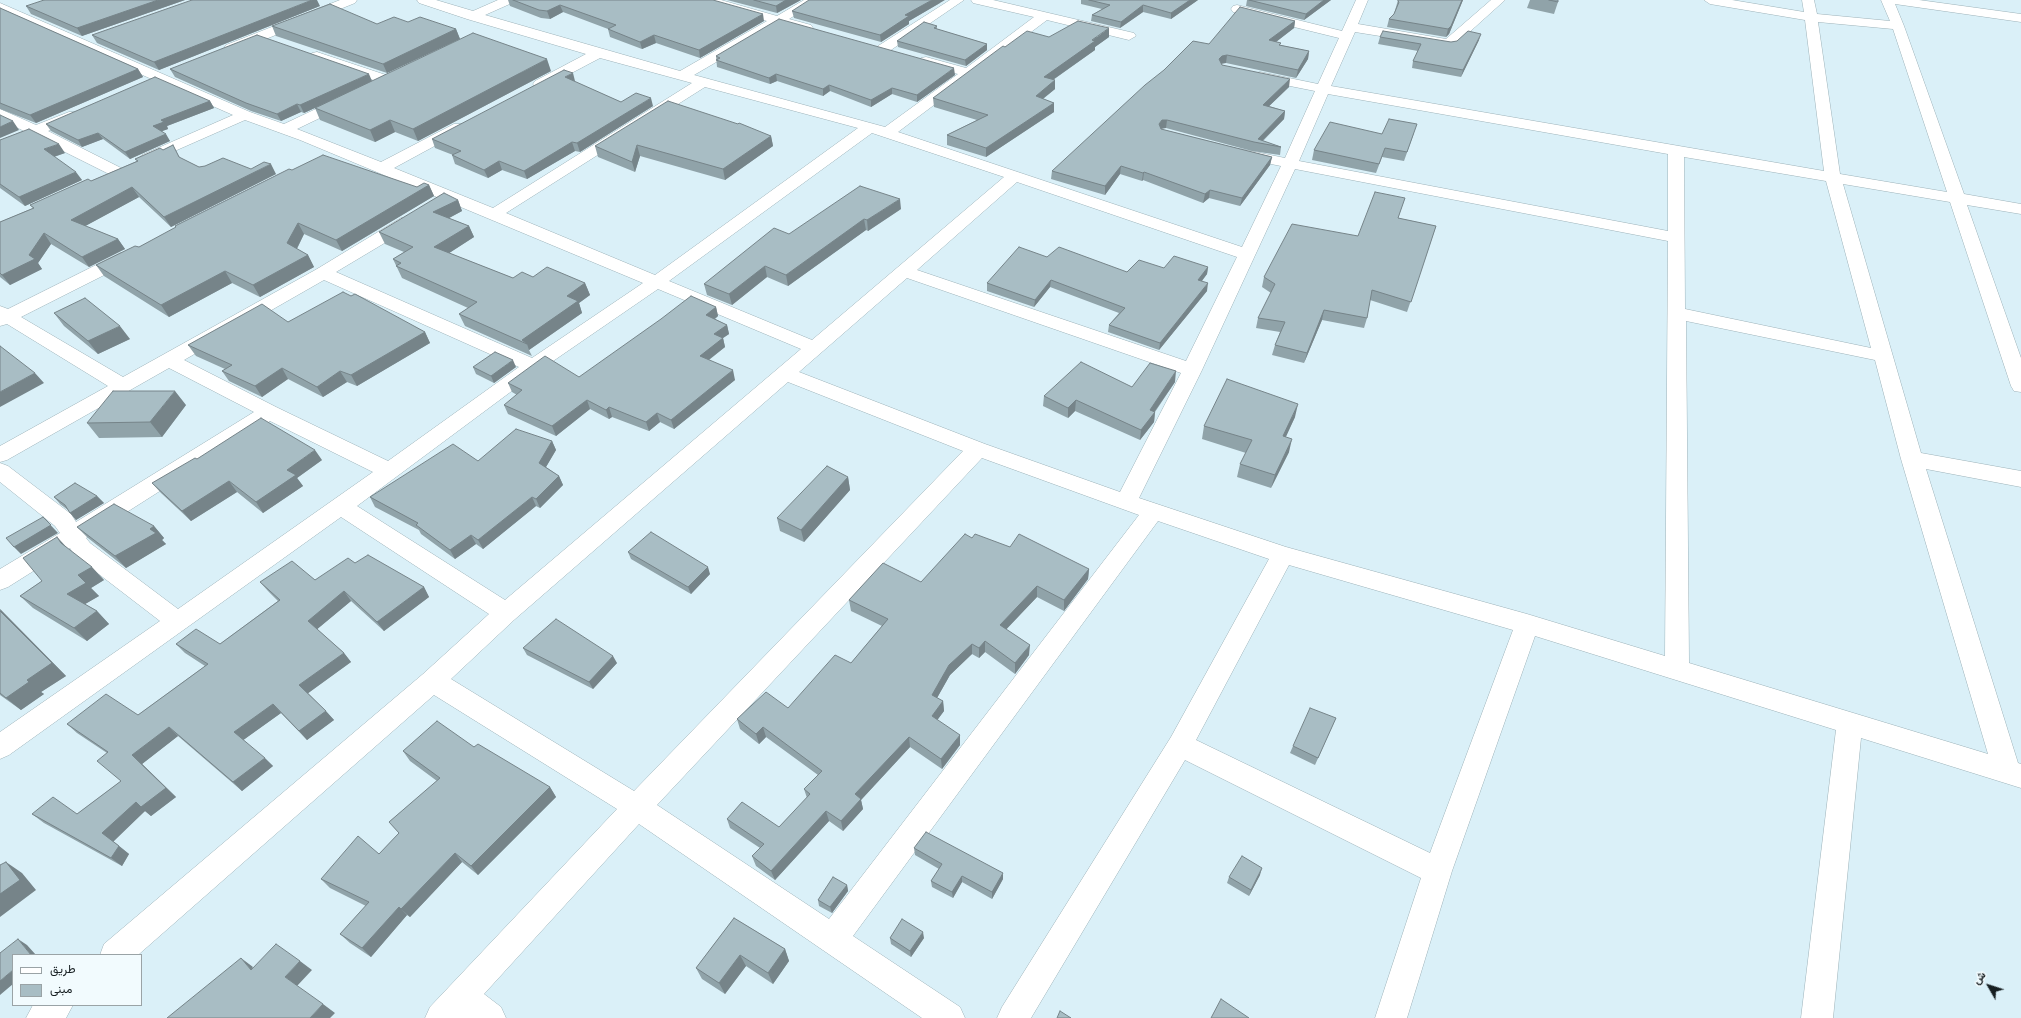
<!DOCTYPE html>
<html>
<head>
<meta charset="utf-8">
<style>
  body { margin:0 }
  #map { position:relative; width:2021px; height:1018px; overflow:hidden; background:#daf0f8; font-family:"Work Sans",Vazirmatn,sans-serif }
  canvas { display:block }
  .legend { position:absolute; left:12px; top:954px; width:130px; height:52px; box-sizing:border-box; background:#f2fbfe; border:1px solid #9aa3a6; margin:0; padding:5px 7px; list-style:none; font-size:12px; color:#161e21 }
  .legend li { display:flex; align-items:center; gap:8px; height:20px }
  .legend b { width:20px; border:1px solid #9aa3a6 }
  .north { position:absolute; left:1969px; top:966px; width:40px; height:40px; -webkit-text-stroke:3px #f2fbfe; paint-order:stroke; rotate:309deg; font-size:11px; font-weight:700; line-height:16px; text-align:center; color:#161e21 }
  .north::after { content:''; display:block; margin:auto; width:14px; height:18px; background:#161e21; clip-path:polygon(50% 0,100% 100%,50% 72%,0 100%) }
</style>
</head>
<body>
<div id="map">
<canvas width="2021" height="1018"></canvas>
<ul class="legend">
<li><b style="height:5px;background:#fff"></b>طريق</li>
<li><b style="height:11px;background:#a8bdc4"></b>مبنى</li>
</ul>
<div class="north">ش</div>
</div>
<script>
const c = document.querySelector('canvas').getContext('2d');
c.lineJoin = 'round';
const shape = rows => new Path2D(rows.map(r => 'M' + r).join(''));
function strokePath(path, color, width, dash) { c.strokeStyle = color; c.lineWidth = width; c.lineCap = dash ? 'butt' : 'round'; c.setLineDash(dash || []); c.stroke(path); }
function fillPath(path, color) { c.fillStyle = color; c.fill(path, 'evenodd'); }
const minor = shape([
  [340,0,357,0,355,3,236,51,226,51,224,48,226,45,340,0],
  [417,0,436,0,473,11,498,0,514,0,512,3,485,15,680,71,767,21,703,3,701,0,721,0,777,16,804,0,819,0,789,19,811,25,813,28,811,31,806,32,780,25,694,75,885,127,958,74,921,64,919,61,921,58,926,57,966,68,1034,17,973,3,971,0,993,0,1134,33,1136,36,1129,40,1047,20,898,132,1242,247,1281,166,1236,157,1233,154,1236,151,1241,149,1285,158,1315,91,1255,79,1253,76,1255,73,1260,72,1318,84,1339,38,1233,12,1231,9,1233,6,1237,5,1342,31,1356,0,1368,0,1358,24,1446,39,1491,0,1505,0,1454,46,1449,47,1355,32,1331,86,1824,171,1805,20,1710,4,1704,0,1732,0,1804,12,1802,0,1814,0,1817,14,1890,21,1881,0,1919,0,2021,14,2021,22,1895,4,1904,26,1964,194,2021,204,2021,214,1967,205,2021,358,2021,392,2014,391,2011,386,1950,202,1843,184,1921,453,2021,471,2021,487,1926,469,2018,763,2021,764,2021,788,1861,738,1833,1018,1801,1018,1836,730,1535,636,1452,871,1407,1018,1375,1018,1421,878,1185,760,1031,1018,997,1018,1002,1007,1171,737,1269,559,1158,521,853,936,960,1007,965,1018,922,1018,639,824,484,994,501,1007,506,1018,425,1018,430,1007,617,809,434,695,138,955,100,955,104,944,423,674,489,614,341,517,9,755,0,759,0,732,160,621,74,555,70,548,8,587,0,590,0,569,60,533,55,526,0,482,0,463,8,466,71,514,76,522,254,412,169,368,7,460,0,462,0,446,108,386,7,324,0,326,0,306,8,309,120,253,126,252,132,253,135,257,132,261,21,317,123,377,317,269,401,218,407,217,413,218,415,222,413,226,336,272,532,358,643,283,300,140,245,120,152,161,142,161,139,158,142,155,233,115,0,12,0,3,250,112,284,124,339,98,349,98,351,101,349,104,297,129,381,162,454,124,464,124,466,127,464,130,394,168,493,208,692,83,600,58,545,87,535,87,533,84,535,81,586,54,467,19,419,3,417,0],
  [1818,22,1893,29,1947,192,1840,174,1818,22],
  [705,87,858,128,655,275,506,213,705,87],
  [1328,94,1668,154,1668,231,1299,161,1328,94],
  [872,133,1004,177,812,340,669,281,872,133],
  [1684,157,1826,181,1871,348,1685,309,1684,157],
  [1295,169,1668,241,1665,656,1527,614,1286,547,1139,498,1202,370,1295,169],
  [1017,182,1237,257,1186,361,917,270,1017,182],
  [907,278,1181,373,1120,492,985,444,799,372,907,278],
  [324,280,519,367,388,461,276,407,184,360,324,280],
  [658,289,801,349,505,600,357,506,540,370,658,289],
  [1686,321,1875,360,1901,459,1988,754,1689,663,1686,321],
  [788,382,963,451,634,791,451,679,514,620,788,382],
  [270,421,373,472,178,609,90,543,86,538,270,421],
  [982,458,1139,515,829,919,657,805,982,458],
  [1289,565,1513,630,1430,853,1196,740,1289,565],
  [950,0,964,0,888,52,878,52,876,49,878,46,950,0],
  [317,52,392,77,394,80,392,83,382,83,312,59,310,56,312,53,317,52],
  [0,109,36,125,69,112,79,112,81,115,79,118,48,131,123,169,125,172,123,175,111,175,35,137,0,151,0,141,24,131,0,119,0,109],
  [33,1005,73,1005,66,1018,26,1018,33,1005]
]);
const wall = shape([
  [185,0,82,36,31,14,26,6],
  [508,0,713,0,764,21,700,58,656,43,642,49,610,37,608,29,563,12,550,19,541,18,510,6],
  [727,0,801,0,777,13],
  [1081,0,1198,0,1171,19,1143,12,1120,28,1091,21,1092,15,1102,9,1081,4],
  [1247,0,1331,0,1304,20,1246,6],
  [1398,0,1463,0,1449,34,1446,37,1387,27,1389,19,1394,14],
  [1530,0,1558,0,1558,2,1554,14,1527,8],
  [940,3,909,21,909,24,881,42,794,18,792,11],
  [320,6,159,70,97,43,92,35],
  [0,8,138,69,143,77,36,123,0,109],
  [1295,21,1294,28,1276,42,1281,43,1280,45,1309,51,1308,59,1296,78,1226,63,1221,63,1222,65,1289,87,1269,106,1285,111,1284,119,1263,141,1281,147,1280,155,1252,151,1166,128,1161,128,1161,129,1272,157,1270,165,1240,206,1209,198,1203,203,1143,180,1142,181,1120,174,1105,195,1051,179,1052,171,1209,44],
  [408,22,456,29,460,39,387,73,276,36,272,26,377,24],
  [937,26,937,29,987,44,987,50,966,66,898,47,897,41],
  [1049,37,1109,37,1095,47,1095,50,1053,80,1055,89,1043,99,1054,103,1054,112,986,157,947,145,947,135,977,120,934,107,933,98,1005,47],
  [1380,37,1451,42,1479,40,1461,77,1412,68,1413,61,1418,51,1378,44],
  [716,56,955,75,917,102,892,94,871,107,830,91,823,96,777,81,770,84,717,67],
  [170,69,372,81,551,71,418,141,395,132,375,142,320,120,315,108,324,104,304,113,301,112,281,121,251,111,175,77],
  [575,81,575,82,621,102,653,106,580,152,575,151,527,179,502,170,488,178,455,164,452,155,453,155,435,148,432,139],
  [210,101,214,108,167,126,168,129,162,131,170,141,130,159,103,139,82,147,51,131,46,124],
  [738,124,771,136,773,146,725,180,640,156,635,172,598,157,595,146],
  [1414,133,1404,161,1382,157,1376,173,1312,160,1314,150,1382,134],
  [0,140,65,153,54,157,82,180,25,206,0,188],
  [173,145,180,158,199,167,251,169,276,174,171,227,139,197,85,226,118,239,125,249,89,267,51,244,38,263,42,269,10,285,0,277,0,222,33,208,30,205,91,181,137,161,135,159,163,150],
  [292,170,417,187,429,185,434,196,342,251,304,234,297,249,308,255,314,267,260,297,232,283,169,317,104,276,96,265,139,247,176,228,175,226],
  [1405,198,1398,218,1436,226,1407,312,1370,300,1367,318,1364,328,1322,320,1304,363,1272,355,1275,345,1280,332,1256,328,1258,318,1271,293,1262,287,1264,277,1358,236],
  [458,200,462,211,449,218,469,226,474,237,449,253,513,278,533,277,585,283,590,295,579,303,582,313,529,350,532,356,465,326,459,314,468,308,402,278,393,259,404,252,385,244,379,232],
  [901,209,868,231,866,230,788,286,767,277,732,305,707,295,704,284,789,234],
  [1047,257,1127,272,1164,268,1208,267,1207,274,1202,281,1207,291,1159,350,1108,332,1109,325,1119,313,1050,287,1034,307,987,291,987,283],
  [351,296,425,332,430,343,357,386,347,382,323,397,288,379,262,397,229,381,222,371,225,369,196,356,188,345,288,322],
  [716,307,718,316,715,319,727,325,729,334,723,338,725,347,709,360,735,380,674,429,660,422,649,431,612,417,609,419,590,409,556,436,508,414,504,405,517,395,512,392,508,383,579,377],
  [54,313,130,339,98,354,64,326],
  [473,367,516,367,494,383,476,374],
  [1175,382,1155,412,1154,422,1140,440,1075,411,1068,418,1043,406,1044,396,1132,387],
  [186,405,162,437,99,438,87,423],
  [1295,417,1285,437,1289,452,1271,488,1237,477,1240,464,1246,453,1202,439,1204,426],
  [552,441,556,450,546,467,559,476,563,485,540,508,536,506,483,549,476,544,455,559,421,534,419,530,375,507,370,497,478,461],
  [197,459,322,460,297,478,303,486,263,513,237,492,191,521,161,493,152,483],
  [848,477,850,490,804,542,780,531,777,518],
  [97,496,104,503,76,520,68,510,60,504,54,497],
  [154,526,164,538,162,540,166,544,126,568,88,538,77,527],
  [57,537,69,550,104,580,91,588,99,596,85,604,97,611,109,624,87,641,33,608,20,596,42,581],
  [972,538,1010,547,1089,569,1088,579,1064,611,1037,597,1006,629,1029,655,1015,674,985,652,979,658,972,654,950,675,937,698,943,701,944,711,937,720,960,745,942,769,910,747,861,800,863,809,843,831,829,821,775,880,756,866,752,856,760,848,730,828,727,819,779,827,807,798,804,789,818,775,766,737,759,744,740,729,737,719,788,708,851,663,882,626,851,611,849,600,921,582],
  [628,552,710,574,691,594,631,559],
  [355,563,424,587,429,597,384,631,351,601,317,629,344,653,351,662,308,693,334,720,307,740,281,713,243,740,273,766,242,791,178,736,142,764,176,797,151,816,145,811,113,841,129,854,122,866,44,823,32,814,77,814,121,781,107,753,77,733,67,724,138,715,205,666,185,653,176,644,220,644,278,601,268,591,260,582,315,580],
  [0,609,66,676,41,692,44,694,21,710,0,695],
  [523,648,617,663,593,689,527,655],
  [1336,718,1315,765,1290,753,1293,746],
  [474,747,550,787,556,797,478,875,462,862,410,917,407,915,371,957,350,943,340,934,366,906,330,888,321,879,379,854,399,833,389,822,437,781,410,761,403,751],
  [914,848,1003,879,992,899,962,882,953,898,932,887,931,881,939,869,915,855],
  [1260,875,1249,896,1227,883,1229,877],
  [847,885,848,891,832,913,819,906,818,900],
  [734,918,785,949,789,961,773,984,746,966,725,994,702,979,696,968],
  [890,938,924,938,911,957,891,944]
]);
const shadedWall = shape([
  [158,0,185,0,82,36,77,28],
  [312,0,317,0,320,6,159,70,154,62],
  [786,0,801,0,777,13,776,6],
  [932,0,945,0,909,21,909,24,881,42,880,35,905,15],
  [1190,0,1198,0,1171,19,1171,13],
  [1324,0,1331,0,1304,20,1306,14],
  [1462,0,1463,0,1449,34,1446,37,1448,29],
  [560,5,563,12,550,19,547,11],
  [1143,5,1143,12,1120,28,1121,22],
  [763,14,764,21,700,58,699,50],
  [1295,21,1294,28,1268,48,1269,40],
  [1109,28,1109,37,1095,47,1095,50,1044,86,1044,77],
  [456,29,460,39,387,73,383,64],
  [1481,34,1479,40,1461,77,1463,70],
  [654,35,656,43,642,49,640,42],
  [987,44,987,50,966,66,965,60],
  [1309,51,1308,59,1296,78,1298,70],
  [1227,55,1226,63,1221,64,1219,59,1222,56],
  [547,59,551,71,418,141,413,129],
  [954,68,955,75,917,102,917,95],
  [138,69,143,77,36,123,30,115],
  [573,73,575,81,567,85,565,77],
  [369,74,372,81,304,113,300,105],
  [776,74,777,81,770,84,769,78],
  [1290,79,1289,87,1262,113,1263,105],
  [1055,80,1055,89,1035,105,1036,96],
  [829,85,830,91,823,96,823,89],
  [892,88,892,94,871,107,871,100],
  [651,98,653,106,580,152,577,143],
  [210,101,214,108,167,126,168,129,157,133,153,126,161,120],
  [1054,103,1054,112,986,157,986,148],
  [297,104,301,112,281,121,277,114],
  [1285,111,1284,119,1260,143,1258,139],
  [390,120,395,132,375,142,370,130],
  [1162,120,1167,120,1166,128,1161,129,1159,124],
  [13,121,19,130,0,138,0,127],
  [98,133,103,139,82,147,78,140],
  [166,134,170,141,130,159,125,152],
  [771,136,773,146,725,180,723,169],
  [572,142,575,151,527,179,524,171],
  [59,144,65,153,50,158,44,149],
  [637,145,640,156,635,172,632,162],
  [1272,157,1270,165,1240,206,1242,198],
  [499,161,502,170,488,178,484,170],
  [271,164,276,174,171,227,164,217],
  [1121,166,1120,174,1105,195,1105,186],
  [76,172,82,180,25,206,19,197],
  [1144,172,1143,180,1142,181,1143,173],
  [429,185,434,196,342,251,336,240],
  [132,187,139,197,78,230,71,220],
  [1210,190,1209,198,1203,203,1205,194],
  [900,199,901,209,868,231,867,220],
  [458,200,462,211,438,224,433,212],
  [864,219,866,230,788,286,786,275],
  [298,223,304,234,294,254,287,243],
  [469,226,474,237,440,259,434,247],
  [44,233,51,244,38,263,42,269,10,285,2,275,29,255],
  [118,239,125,249,89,267,82,257],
  [308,255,314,267,260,297,253,285],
  [765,266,767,277,732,305,729,294],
  [1208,267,1207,274,1197,287,1198,280],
  [225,271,232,283,169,317,161,305],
  [1051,280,1050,287,1034,307,1035,300],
  [585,283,590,295,579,303,582,313,529,350,527,344,522,340,567,296],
  [1208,283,1207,291,1159,350,1160,343],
  [716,307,718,316,708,324,706,315],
  [1324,310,1322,320,1304,363,1307,353],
  [727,325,729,334,723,338,725,347,702,365,700,356,714,334],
  [120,326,130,339,98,354,88,341],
  [425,332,430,343,357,386,351,375],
  [513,360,516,367,494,383,491,376],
  [282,368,288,379,262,397,255,386],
  [733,370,735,380,674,429,671,420],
  [340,371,347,382,323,397,317,387],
  [1176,371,1175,382,1150,418,1155,412,1154,422,1140,440,1141,430,1150,410],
  [35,373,44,383,0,407,0,392],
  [175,391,186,405,162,437,150,422],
  [587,400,590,409,556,436,552,426],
  [1076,400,1075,411,1068,418,1068,408],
  [1298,404,1295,417,1280,450,1283,436],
  [609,407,612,417,609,419,606,410],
  [657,413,660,422,649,431,646,422],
  [1292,439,1289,452,1271,488,1275,475],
  [552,441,556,450,543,472,539,463],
  [315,450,322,460,297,478,303,486,263,513,256,502,287,470],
  [559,476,563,485,540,508,536,499],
  [848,477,850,490,804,542,801,530],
  [229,481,237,492,191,521,182,511],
  [97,496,104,503,76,520,70,513],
  [532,497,536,506,483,549,478,540],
  [43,517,58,533,21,554,14,547],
  [154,526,164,538,162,540,166,544,126,568,115,556],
  [471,535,476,544,455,559,450,550],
  [57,537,69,550,61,543],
  [92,567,104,580,91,588,99,596,80,607,67,594,78,575],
  [708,567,710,574,691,594,688,587],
  [1089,569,1088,579,1064,611,1064,600],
  [1037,586,1037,597,1001,635,1000,625],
  [424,587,429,597,384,631,377,622],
  [344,591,351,601,315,631,308,621],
  [0,609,66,676,41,692,44,694,21,710,6,698,27,680],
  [97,611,109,624,87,641,74,628],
  [985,641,985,652,979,658,979,648],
  [972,644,972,654,950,675,933,705,932,695,949,665],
  [1030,645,1029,655,1015,674,1015,663],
  [344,653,351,662,307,694,299,685],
  [613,656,617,663,593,689,589,682],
  [943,701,944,711,933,726,932,716],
  [273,704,281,713,242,741,234,732],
  [326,711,334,720,307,740,299,731],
  [169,727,178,736,142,764,176,797,151,816,145,811,113,842,102,833,132,755],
  [763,727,766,737,759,744,756,734],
  [960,735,960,745,942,769,941,759],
  [909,737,910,747,861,800,863,809,843,831,841,821,855,794],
  [265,758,273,766,242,791,233,782],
  [550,787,556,797,478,875,471,866],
  [826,811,829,821,775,880,771,871],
  [119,846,129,854,122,866,111,858],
  [455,853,462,862,410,917,401,909],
  [6,862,22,873,36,890,0,917,0,894],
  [1262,868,1260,875,1249,896,1251,890],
  [1003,873,1003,879,992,899,992,892],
  [962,876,962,882,953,898,952,892],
  [847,885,848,891,832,913,830,907],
  [399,907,407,915,371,957,362,948],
  [923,932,924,938,911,957,910,951],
  [18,939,27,945,36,955,31,955],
  [785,949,789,961,773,984,768,973],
  [740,955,746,966,725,994,719,983],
  [241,958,253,967,251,970],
  [300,961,312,970,297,986,285,977],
  [13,970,13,984,0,995,0,981],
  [323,1004,335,1013,330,1018,310,1018]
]);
const building = shape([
  [44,0,158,0,77,28,26,6,44,0],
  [192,0,312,0,154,62,92,35,192,0],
  [513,0,713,0,763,14,699,50,654,35,640,42,608,29,616,25,560,5,547,11,539,10,513,0],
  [754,0,786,0,776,6,754,0],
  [809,0,932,0,905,15,909,16,880,35,792,11,809,0],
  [1089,0,1190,0,1171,13,1143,5,1121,22,1092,15,1110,5,1089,0],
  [1249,0,1324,0,1306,14,1249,0],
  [1398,0,1462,0,1451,26,1448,29,1389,19,1394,14,1399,2,1398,1,1398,0],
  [1549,0,1558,0,1558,2,1549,0],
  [330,4,377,24,394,17,408,22,420,17,456,29,383,64,272,26,330,4],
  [1240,7,1295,21,1269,40,1281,43,1279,45,1309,51,1298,70,1227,55,1222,56,1219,59,1222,65,1290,79,1263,105,1285,111,1258,139,1281,147,1254,142,1167,120,1162,120,1159,124,1161,129,1272,157,1242,198,1210,190,1205,194,1144,172,1143,173,1121,166,1105,186,1052,171,1145,85,1164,70,1193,41,1209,44,1240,7],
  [0,8,138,69,30,115,0,103,0,8],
  [779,19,954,68,917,95,892,88,871,100,829,85,823,89,776,74,769,78,716,60,720,58,716,56,779,19],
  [1078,21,1109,28,1092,40,1095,41,1044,77,1055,80,1036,96,1054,103,986,148,947,135,988,115,933,98,1003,46,1005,47,1027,31,1049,37,1078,21],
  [924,22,937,26,934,28,987,44,965,60,897,41,924,22],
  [1383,31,1451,42,1457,41,1468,31,1481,34,1463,70,1413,61,1421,44,1380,37,1383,31],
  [473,33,547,59,413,129,390,120,370,130,315,108,473,33],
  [257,35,369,74,300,105,297,104,277,114,246,103,170,69,257,35],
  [564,70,573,73,565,77,621,102,636,93,651,98,577,143,572,142,524,171,499,161,484,170,452,155,461,151,432,139,564,70],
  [155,77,210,101,161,120,164,122,153,126,166,134,125,152,98,133,78,140,46,124,155,77],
  [668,101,738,124,739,123,771,136,723,169,637,145,632,162,595,146,668,101],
  [0,115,13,121,0,127,0,115],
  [1389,119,1417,124,1407,152,1385,148,1379,164,1314,150,1330,122,1382,134,1389,119],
  [29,129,59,144,44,149,76,172,19,197,0,184,0,140,29,129],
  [173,145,179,157,199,167,205,166,223,158,251,169,264,162,271,164,164,217,132,187,71,220,118,239,82,257,44,233,29,255,35,259,2,275,0,273,0,222,34,208,30,205,88,179,91,181,138,161,135,159,160,148,163,150,173,145],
  [323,155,417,187,424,183,429,185,336,240,298,223,287,243,308,255,253,285,225,271,161,305,96,265,135,246,139,247,176,227,175,226,289,169,292,170,323,155],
  [860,186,900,199,867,220,864,219,786,275,765,266,729,294,704,284,774,228,789,234,860,186],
  [1375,192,1405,198,1398,218,1436,226,1411,302,1372,290,1367,318,1324,310,1307,353,1275,345,1285,322,1258,318,1275,284,1264,277,1292,224,1358,236,1375,192],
  [444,193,458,200,433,212,469,226,434,247,513,278,522,272,533,277,547,267,585,283,567,296,578,301,522,340,527,344,459,314,477,302,396,266,401,263,393,259,413,247,379,232,444,193],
  [1019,247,1047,257,1059,247,1127,272,1139,260,1164,268,1174,256,1208,267,1198,280,1208,283,1160,343,1109,325,1125,308,1051,280,1035,300,987,283,1019,247],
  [343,292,351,296,355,294,425,332,351,375,340,371,317,387,282,368,255,386,222,371,232,365,188,345,262,304,288,322,343,292],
  [691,296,716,307,706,315,727,325,714,334,723,338,700,356,733,370,671,420,657,413,646,422,609,407,606,410,587,400,552,426,504,405,522,390,508,383,545,356,579,377,661,319,691,296],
  [85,298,120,326,88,341,54,313,85,298],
  [0,346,35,373,0,392,0,346],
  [495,352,513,360,491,376,473,367,495,352],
  [1081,362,1132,387,1150,363,1176,371,1150,410,1155,412,1141,430,1076,400,1068,408,1044,396,1081,362],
  [1227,379,1298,404,1283,436,1292,439,1275,475,1240,464,1252,440,1204,426,1227,379],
  [113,391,175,391,150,422,87,423,113,391],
  [261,418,315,450,287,470,296,475,256,502,229,481,182,511,152,483,195,458,197,459,261,418],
  [516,429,552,441,539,463,559,476,536,499,532,497,478,540,471,535,450,550,416,525,418,523,370,497,453,444,478,461,516,429],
  [827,466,848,477,801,530,777,518,827,466],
  [75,483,97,496,70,513,65,505,54,497,75,483],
  [114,504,154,526,150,529,156,533,115,556,77,527,114,504],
  [43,517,51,525,14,547,6,538,43,517],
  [651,532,708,567,688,587,628,552,651,532],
  [965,534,972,538,975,534,1010,547,1019,534,1089,569,1064,600,1037,586,1000,625,1030,645,1015,663,985,641,979,648,972,644,949,665,932,695,943,701,932,716,960,735,941,759,909,737,855,794,861,799,841,821,826,811,771,871,752,856,764,844,727,819,742,802,779,827,810,794,804,789,822,771,763,727,756,734,737,719,766,692,788,708,835,655,851,663,888,619,849,600,883,563,921,582,965,534],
  [57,537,61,543,92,567,78,575,86,583,67,594,97,611,74,628,20,596,42,581,23,558,57,537],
  [368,555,424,587,377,622,344,591,308,621,344,653,299,685,326,711,299,731,273,704,234,732,265,758,233,782,169,727,132,755,166,788,141,807,136,802,102,833,119,846,111,858,32,814,53,797,77,814,121,781,97,761,108,752,67,724,106,694,138,715,208,664,176,644,196,629,220,644,280,600,260,582,292,561,315,580,348,558,355,563,368,555],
  [0,611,52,663,27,680,29,682,6,698,0,693,0,611],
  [556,619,613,656,589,682,523,648,556,619],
  [1310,708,1336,718,1318,758,1293,746,1310,708],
  [437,721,474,747,478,744,550,787,471,866,455,853,401,909,399,907,362,948,340,934,369,902,321,879,358,836,379,854,399,833,389,822,440,778,403,751,437,721],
  [926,832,1003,873,992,892,962,876,952,892,931,881,942,864,914,848,926,832],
  [1242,856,1262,868,1251,890,1229,877,1242,856],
  [6,862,20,880,0,894,0,865,6,862],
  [833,877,847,885,830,907,818,900,833,877],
  [734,918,785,949,768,973,740,955,719,983,696,968,734,918],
  [902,919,923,932,910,951,890,938,902,919],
  [18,939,31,955,13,955,13,970,0,981,0,953,18,939],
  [276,944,300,961,285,977,323,1004,310,1018,167,1018,241,958,251,970,276,944],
  [1221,999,1249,1018,1211,1018,1221,999],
  [1060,1011,1071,1018,1057,1018,1060,1011]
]);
strokePath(minor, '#9db2b9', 1);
fillPath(minor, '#fff');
fillPath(wall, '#90a3a9');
fillPath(shadedWall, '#768489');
fillPath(building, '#a8bdc4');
strokePath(building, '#768489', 1);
</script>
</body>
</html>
